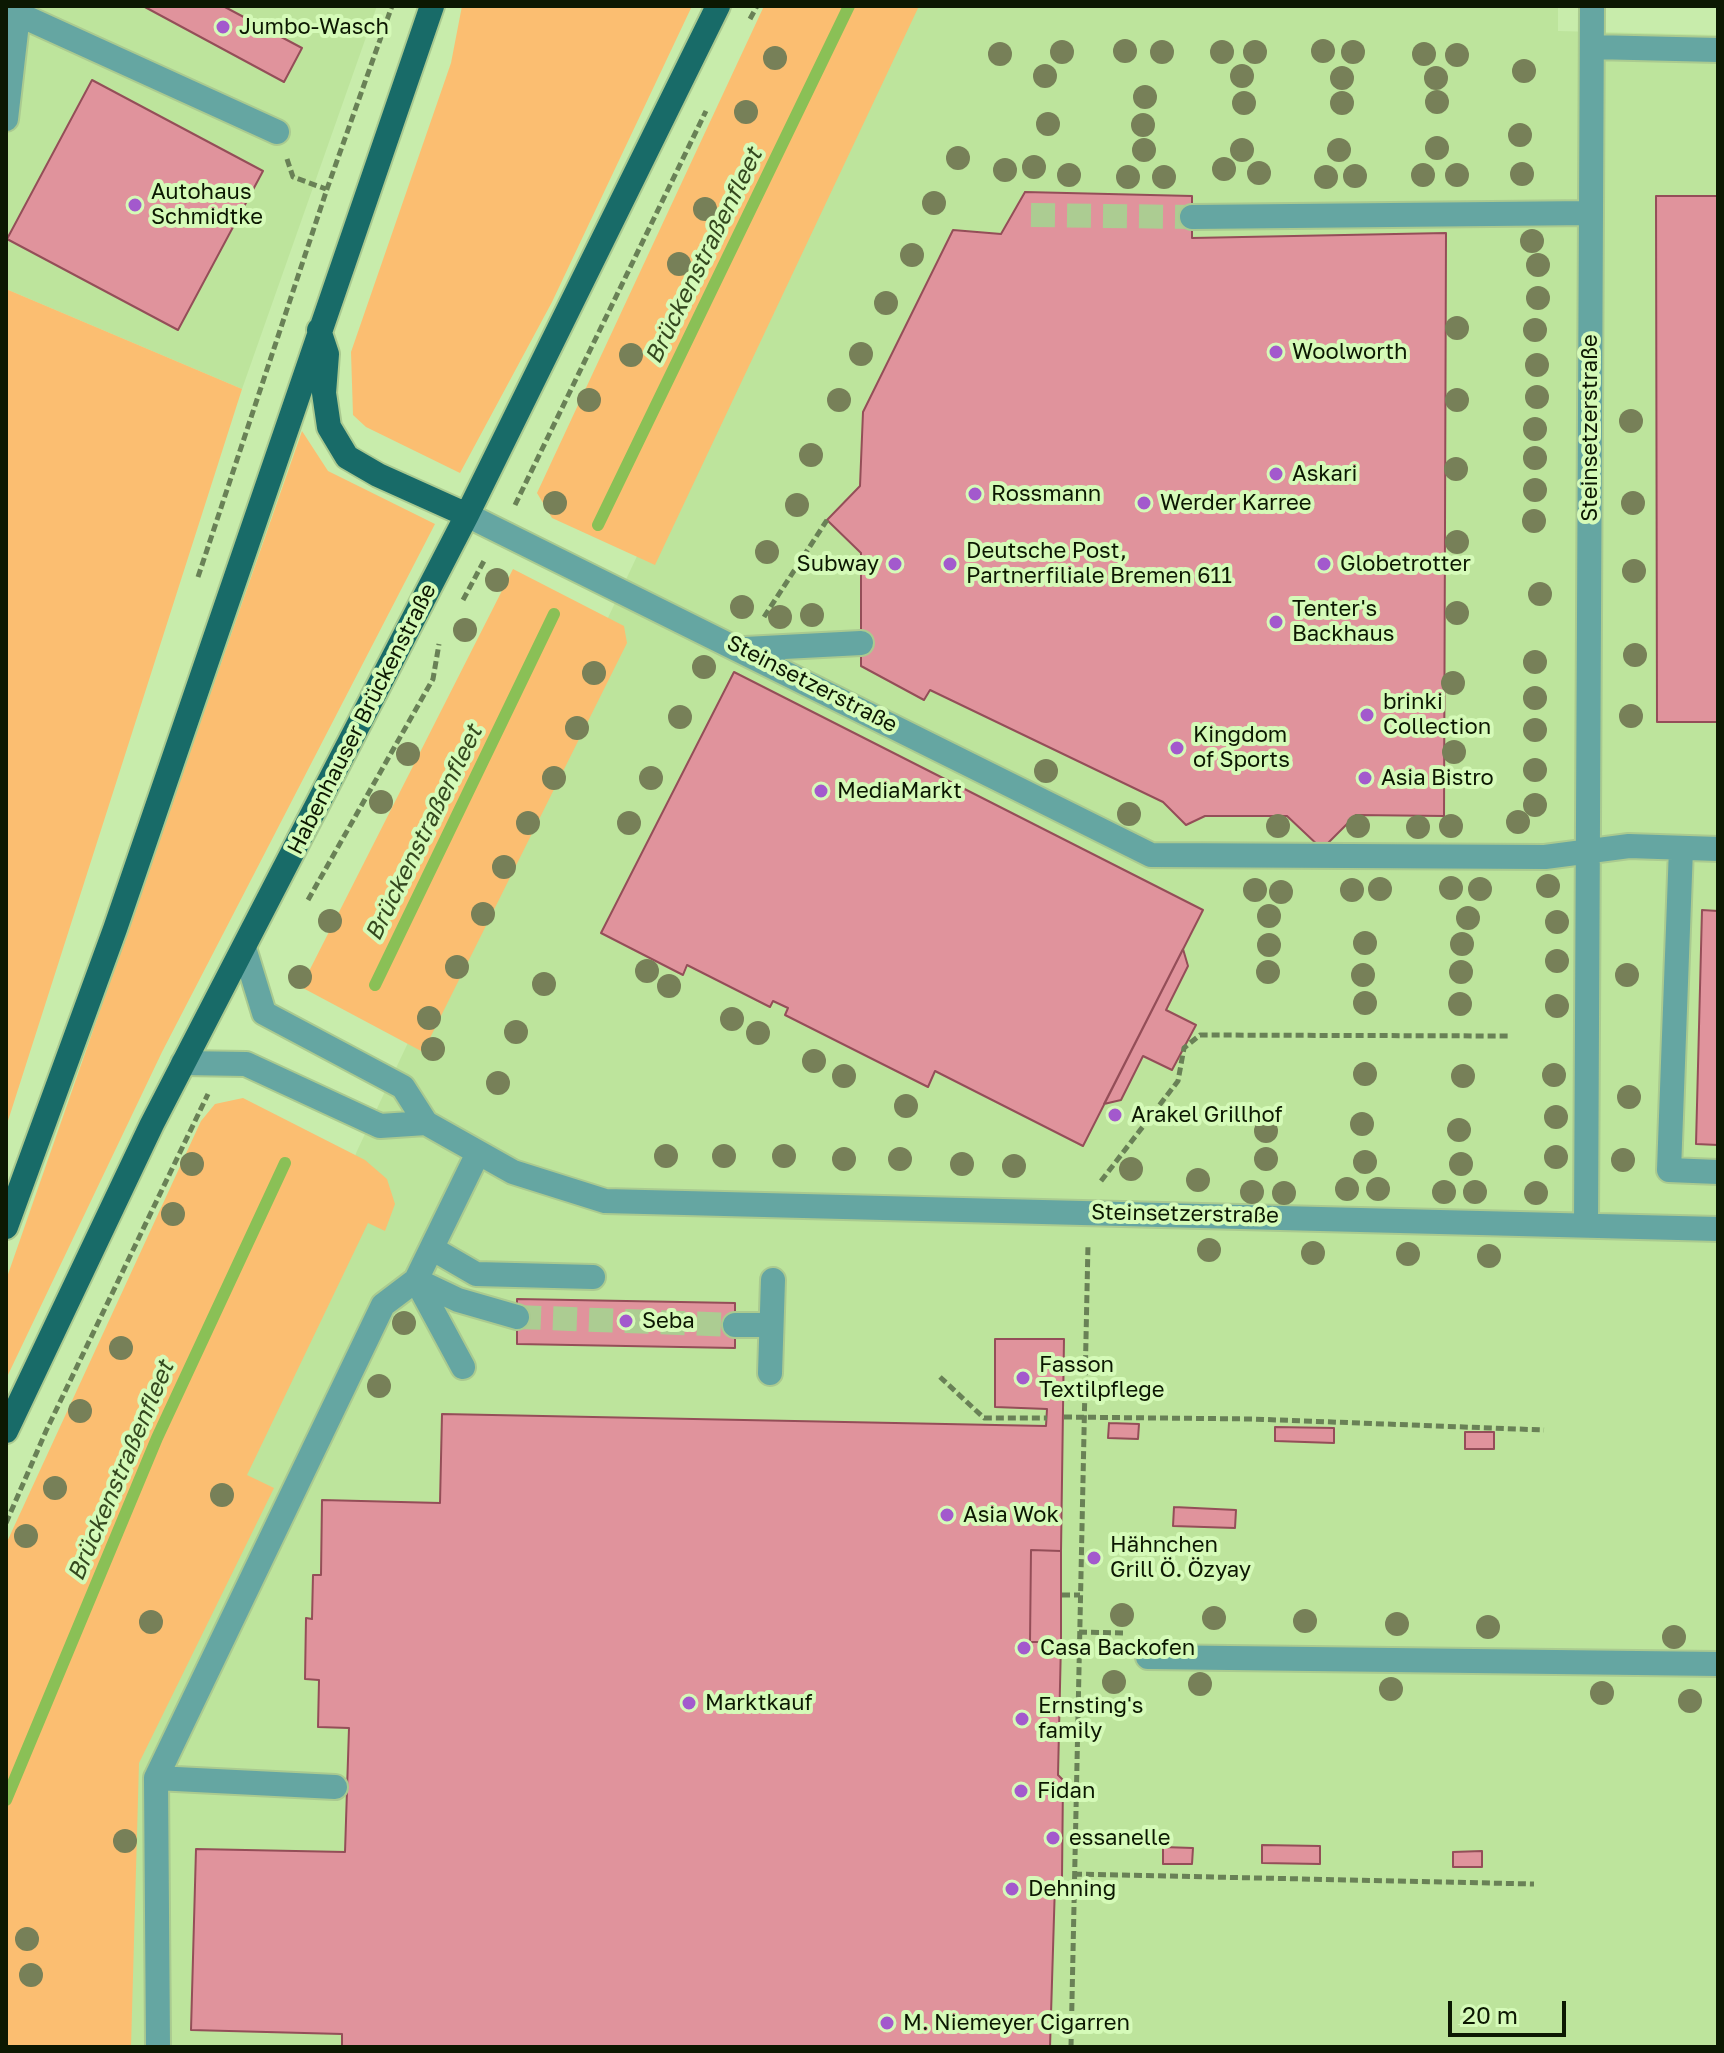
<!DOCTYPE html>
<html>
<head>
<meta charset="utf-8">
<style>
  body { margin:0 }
  #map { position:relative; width:1724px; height:2053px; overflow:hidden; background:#c8ecab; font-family:"Golos Text",sans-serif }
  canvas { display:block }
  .frame { position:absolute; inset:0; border:8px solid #0c1802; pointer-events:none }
  .scale { position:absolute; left:1448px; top:2001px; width:118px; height:36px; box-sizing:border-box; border:4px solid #0c1802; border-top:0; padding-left:10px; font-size:24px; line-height:28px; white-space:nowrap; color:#0c1802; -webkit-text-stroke:6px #d5fab8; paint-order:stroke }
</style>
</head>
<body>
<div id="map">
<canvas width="1724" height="2053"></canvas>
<div class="frame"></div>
<div class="scale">20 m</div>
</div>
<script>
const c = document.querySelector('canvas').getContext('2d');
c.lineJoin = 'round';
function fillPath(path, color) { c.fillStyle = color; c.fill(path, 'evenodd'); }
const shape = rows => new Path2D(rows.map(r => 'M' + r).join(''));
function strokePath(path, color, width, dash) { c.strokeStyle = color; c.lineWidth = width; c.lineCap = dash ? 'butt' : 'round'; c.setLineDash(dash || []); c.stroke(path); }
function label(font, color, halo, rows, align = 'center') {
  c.font = font + ' "Golos Text",sans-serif'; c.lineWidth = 8; c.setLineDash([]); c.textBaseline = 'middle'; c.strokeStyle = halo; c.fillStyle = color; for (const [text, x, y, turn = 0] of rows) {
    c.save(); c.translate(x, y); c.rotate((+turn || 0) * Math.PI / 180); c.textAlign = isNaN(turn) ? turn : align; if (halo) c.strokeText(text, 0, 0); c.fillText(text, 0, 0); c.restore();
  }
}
const built = shape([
  [6,6,377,6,242,389,6,289],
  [896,6,1558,6,1558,31,1718,35,1718,2047,6,2047,6,2018,357,1151]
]);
const green = shape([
  [462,6,692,6,552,302,460,473,366,427,353,415,351,352,451,63],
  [764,6,919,6,655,565,552,518,537,493],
  [6,289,242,389,6,1127],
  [302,431,328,471,435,524,162,1052,6,1379,6,1280],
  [513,569,624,626,627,643,423,1052,301,987],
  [243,1098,365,1160,387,1179,395,1204,385,1231,368,1223,247,1475,274,1488,139,1763,131,2047,6,2047,6,1544,201,1121,215,1104]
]);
const stream = shape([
  [598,525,849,6],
  [375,985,554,614],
  [6,1800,157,1438,285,1163]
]);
const building = shape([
  [143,6,223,6,302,48,284,82,143,6],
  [92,80,263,171,178,330,7,239,92,80],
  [1025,192,1192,196,1192,238,1446,233,1444,816,1356,815,1322,849,1287,816,1205,816,1186,825,1163,802,930,690,924,700,861,666,861,553,827,520,860,486,863,412,953,230,1001,234,1025,192],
  [1656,196,1718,196,1718,722,1657,722,1656,196],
  [734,672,1203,910,1083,1146,935,1071,928,1087,785,1015,788,1008,773,1001,770,1007,687,965,683,975,601,933,734,672],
  [1702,910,1718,911,1718,1145,1696,1144,1702,910],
  [1183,949,1188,966,1166,1010,1196,1025,1172,1070,1143,1056,1121,1100,1104,1104,1183,949],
  [517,1299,735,1303,735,1348,517,1344,517,1299],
  [995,1339,1064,1339,1061,1551,1031,1550,1030,1642,1061,1642,1058,1775,1063,1780,1062,1877,1055,1884,1050,2047,342,2047,342,2034,191,2030,196,1849,345,1852,349,1728,318,1727,319,1680,305,1679,306,1618,312,1619,313,1575,321,1575,322,1500,440,1503,442,1414,1046,1426,1047,1409,995,1407,995,1339],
  [1109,1423,1139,1424,1138,1439,1108,1438,1109,1423],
  [1275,1427,1334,1428,1334,1443,1275,1441,1275,1427],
  [1465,1432,1494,1432,1494,1449,1465,1449,1465,1432],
  [1174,1507,1236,1510,1235,1528,1173,1526,1174,1507],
  [1031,1550,1061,1551,1061,1642,1030,1642,1031,1550],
  [1262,1845,1320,1846,1320,1864,1262,1863,1262,1845],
  [1163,1847,1193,1848,1192,1864,1163,1864,1163,1847],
  [1482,1851,1482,1867,1453,1867,1453,1852,1482,1851]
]);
const minorTunnel = shape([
  [1031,215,1192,217],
  [517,1317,735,1325]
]);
const path = shape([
  [750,19,757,6],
  [287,159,293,177,326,189],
  [515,505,706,111],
  [198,577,327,189,392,6],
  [463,600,485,559],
  [764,617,827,520],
  [308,900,433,679,439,644],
  [1101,1181,1178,1081,1184,1048,1200,1035,1508,1036],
  [940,1377,984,1418,1047,1418],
  [1064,1417,1252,1419,1544,1430],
  [6,1523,46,1431,208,1094],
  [1062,1595,1080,1595],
  [1079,1632,1126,1633],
  [1074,1874,1534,1884],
  [1071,2047,1088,1244]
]);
const minor = shape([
  [18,14,277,132],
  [1592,47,1718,50],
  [6,119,19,6],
  [1192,217,1591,213],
  [467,515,1151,855,1545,857,1629,846,1718,849],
  [745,649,861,643],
  [1681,848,1669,1170,1718,1172],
  [244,948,264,1013,403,1087,426,1123,513,1172,605,1201,1718,1229],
  [183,1063,246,1064,380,1126,426,1123],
  [1586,1225,1592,6],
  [433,1249,476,1274,593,1277],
  [416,1280,458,1300,517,1317],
  [416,1280,463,1367],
  [735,1325,771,1325],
  [770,1373,773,1280],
  [1148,1657,1718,1664],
  [156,1778,335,1787],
  [158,2047,156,1778,383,1305,416,1280,478,1153]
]);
const major = shape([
  [319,330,327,354,324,393,329,427,347,457,378,475,467,515],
  [6,1227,115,929,432,6],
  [6,1431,152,1124,467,515,718,6]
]);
const trees = [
  [1125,51],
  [1323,51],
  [1062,52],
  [1162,52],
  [1222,52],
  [1255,52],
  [1353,52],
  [1000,54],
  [1424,54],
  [1457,55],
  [775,58],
  [1524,71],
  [1045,76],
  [1242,76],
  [1342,78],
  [1436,78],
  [1145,97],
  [1437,102],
  [1244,103],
  [1342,103],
  [746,112],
  [1048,124],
  [1143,125],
  [1520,135],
  [1437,148],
  [1144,150],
  [1242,150],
  [1339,150],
  [958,158],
  [1034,167],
  [1224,169],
  [1005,170],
  [1259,173],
  [1522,174],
  [1069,175],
  [1423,175],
  [1457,175],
  [1355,176],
  [1128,177],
  [1164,177],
  [1326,177],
  [934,203],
  [705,209],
  [1532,241],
  [912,255],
  [679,264],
  [1538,265],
  [1538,298],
  [886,303],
  [1457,328],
  [1535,330],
  [861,354],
  [631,355],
  [1537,365],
  [1537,397],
  [589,400],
  [839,400],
  [1457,400],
  [1631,421],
  [1535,429],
  [811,455],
  [1535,458],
  [1456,469],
  [1535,490],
  [555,503],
  [1633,503],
  [797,505],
  [1534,521],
  [1457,542],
  [767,552],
  [1634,571],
  [497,580],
  [1540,594],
  [742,607],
  [1457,613],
  [812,615],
  [780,617],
  [465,630],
  [1635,655],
  [1535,662],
  [704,667],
  [594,673],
  [1453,683],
  [1535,698],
  [1631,716],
  [680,717],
  [577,728],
  [1535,730],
  [1454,752],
  [408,754],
  [1535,770],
  [1046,771],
  [554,778],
  [651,778],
  [381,802],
  [1535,805],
  [1129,814],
  [1518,822],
  [528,823],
  [629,823],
  [1278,826],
  [1358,826],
  [1451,826],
  [1418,827],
  [504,867],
  [1548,886],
  [1451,888],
  [1380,889],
  [1480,889],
  [1255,890],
  [1352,890],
  [1281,892],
  [483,914],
  [1269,916],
  [1468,918],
  [330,921],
  [1557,922],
  [1365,943],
  [1462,944],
  [1269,945],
  [1557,961],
  [457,967],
  [647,971],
  [1268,972],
  [1461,972],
  [1363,975],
  [1627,975],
  [300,977],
  [544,984],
  [669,986],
  [1365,1003],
  [1460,1004],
  [1557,1006],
  [429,1018],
  [732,1019],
  [516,1032],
  [758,1033],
  [433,1049],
  [814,1061],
  [1365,1074],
  [1554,1075],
  [844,1076],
  [1463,1076],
  [498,1083],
  [1629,1097],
  [906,1106],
  [1556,1117],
  [1362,1124],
  [1459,1130],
  [1266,1131],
  [666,1156],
  [724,1156],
  [784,1156],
  [1556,1157],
  [844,1159],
  [900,1159],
  [1266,1159],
  [1623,1160],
  [1365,1162],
  [192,1164],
  [962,1164],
  [1461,1164],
  [1014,1166],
  [1131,1169],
  [1198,1180],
  [1347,1189],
  [1378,1189],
  [1252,1192],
  [1444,1192],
  [1475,1192],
  [1284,1193],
  [1536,1193],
  [173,1214],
  [1209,1250],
  [1313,1253],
  [1408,1254],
  [1489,1256],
  [404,1323],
  [121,1348],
  [379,1386],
  [80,1411],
  [55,1488],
  [222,1495],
  [26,1536],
  [1122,1615],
  [1214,1618],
  [1305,1621],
  [151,1622],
  [1397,1624],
  [1488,1627],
  [1674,1637],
  [1114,1682],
  [1200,1684],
  [1391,1689],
  [1602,1693],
  [1690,1701],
  [125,1841],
  [27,1939],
  [31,1975]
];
const markers = [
  [223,27,8,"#a359cd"],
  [135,205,8,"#a359cd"],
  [1276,352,8,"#a359cd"],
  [1276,474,8,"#a359cd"],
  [975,494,8,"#a359cd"],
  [1144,503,8,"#a359cd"],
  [895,564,8,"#a359cd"],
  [950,564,8,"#a359cd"],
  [1324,564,8,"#a359cd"],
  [1276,622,8,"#a359cd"],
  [1367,715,8,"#a359cd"],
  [1177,748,8,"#a359cd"],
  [1365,778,8,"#a359cd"],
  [821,791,8,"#a359cd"],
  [1115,1115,8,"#a359cd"],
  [626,1321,8,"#a359cd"],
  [1023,1378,8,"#a359cd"],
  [947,1515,8,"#a359cd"],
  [1094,1558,8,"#a359cd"],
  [1024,1648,8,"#a359cd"],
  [689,1703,8,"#a359cd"],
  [1022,1719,8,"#a359cd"],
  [1021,1791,8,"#a359cd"],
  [1053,1838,8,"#a359cd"],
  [1012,1889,8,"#a359cd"],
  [887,2023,8,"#a359cd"]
];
const poiNames = [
  ["Jumbo-Wasch",239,27],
  ["Autohaus",151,192],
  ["Schmidtke",151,217],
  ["Woolworth",1292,352],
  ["Askari",1292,474],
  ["Rossmann",991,494],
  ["Werder Karree",1160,503],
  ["Deutsche Post,",966,551],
  ["Partnerfiliale Bremen 611",966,576],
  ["Subway",879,564,"right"],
  ["Globetrotter",1340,564],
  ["Tenter's",1292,609],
  ["Backhaus",1292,634],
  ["brinki",1383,702],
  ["Collection",1383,727],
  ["Kingdom",1193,735],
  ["of Sports",1193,760],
  ["Asia Bistro",1381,778],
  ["MediaMarkt",837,791],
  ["Arakel Grillhof",1131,1115],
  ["Seba",642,1321],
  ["Fasson",1039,1365],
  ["Textilpflege",1039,1390],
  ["Asia Wok",963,1515],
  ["Hähnchen",1110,1545],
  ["Grill Ö. Özyay",1110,1570],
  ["Casa Backofen",1040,1648],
  ["Marktkauf",705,1703],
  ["Ernsting's",1038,1706],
  ["family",1038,1731],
  ["Fidan",1037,1791],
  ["essanelle",1069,1838],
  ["Dehning",1028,1889],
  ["M. Niemeyer Cigarren",903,2023]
];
const streetNames = [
  ["Steinsetzerstraße",1590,428,-90],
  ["Steinsetzerstraße",812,684,27],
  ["Habenhauser Brückenstraße",362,719,-63],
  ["Steinsetzerstraße",1185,1214,1]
];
const waterNames = [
  ["Brückenstraßenfleet",704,256,-64],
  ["Brückenstraßenfleet",424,833,-64],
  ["Brückenstraßenfleet",121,1471,-67]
];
fillPath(built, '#bde49c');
fillPath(green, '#fbbe71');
strokePath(stream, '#8ac056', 12);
fillPath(building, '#e0939c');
strokePath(building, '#944e58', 2);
strokePath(minorTunnel, '#accc92', 24, [24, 12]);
strokePath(minor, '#aaca90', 28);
strokePath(major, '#aaca90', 28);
strokePath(path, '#698156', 5, [8, 4]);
strokePath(minor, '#65a6a2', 24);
strokePath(major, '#186b68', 24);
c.fillStyle = '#778058';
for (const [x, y] of trees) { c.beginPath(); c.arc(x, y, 12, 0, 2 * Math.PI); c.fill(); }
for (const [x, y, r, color] of markers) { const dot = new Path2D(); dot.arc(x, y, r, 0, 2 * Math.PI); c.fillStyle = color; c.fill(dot); strokePath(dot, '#d5fab8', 3); }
label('22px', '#0c1802', '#d5fab8', poiNames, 'left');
label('22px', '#0c1802', '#d5fab8', streetNames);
label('italic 24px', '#34491f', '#d5fab8', waterNames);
</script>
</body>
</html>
